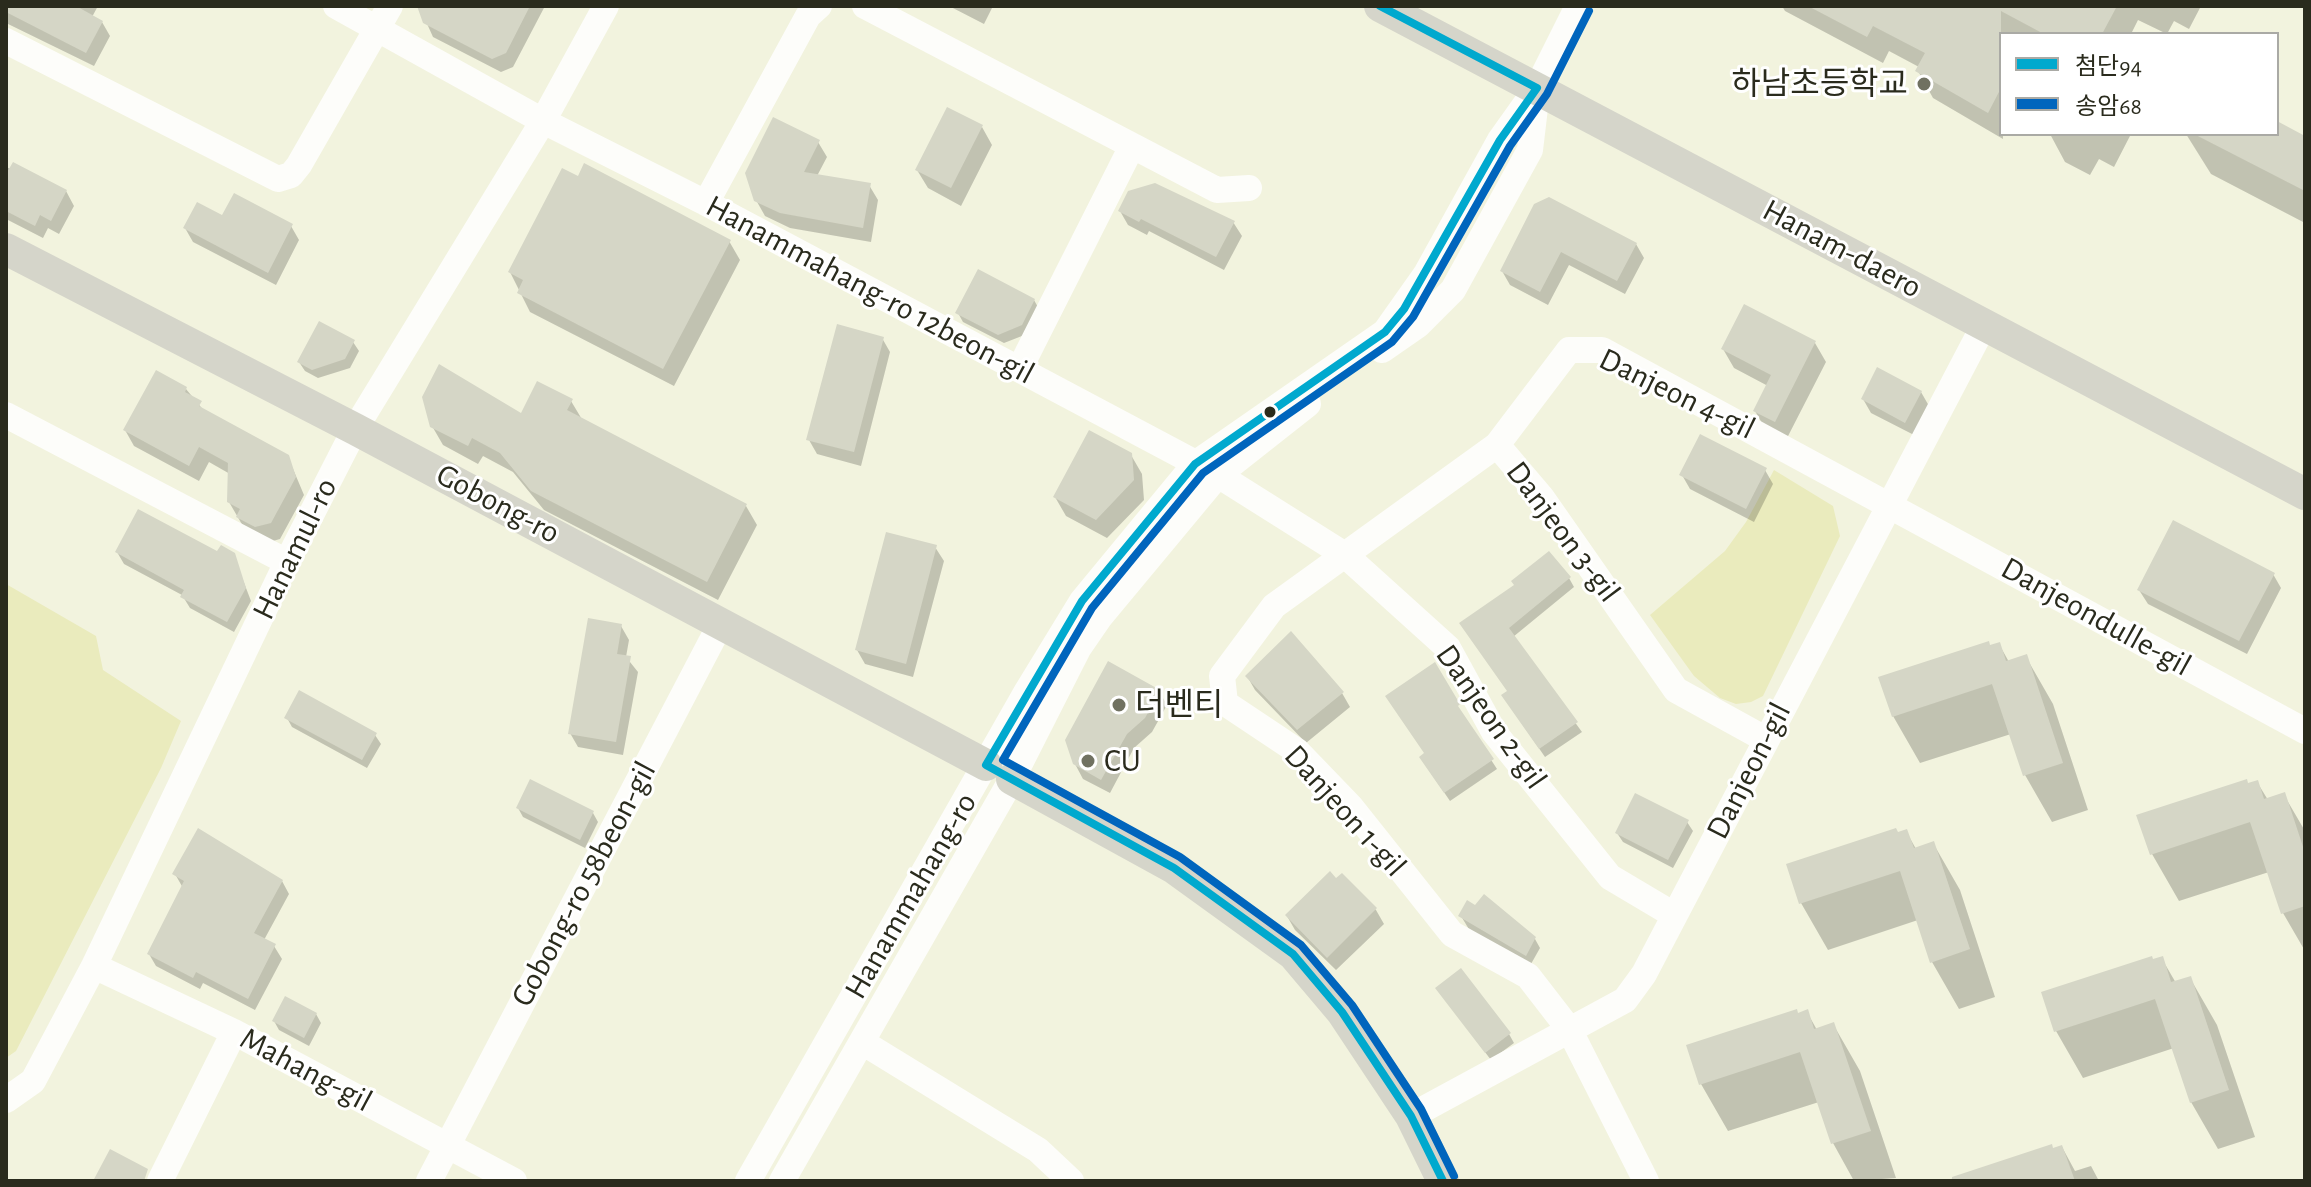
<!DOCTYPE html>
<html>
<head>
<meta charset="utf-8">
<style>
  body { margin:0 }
  #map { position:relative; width:2311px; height:1187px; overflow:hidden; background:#f2f3de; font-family:"Alegreya Sans","Noto Sans KR",sans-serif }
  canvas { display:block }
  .frame { position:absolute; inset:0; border:8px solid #2a2b1d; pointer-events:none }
  .legend { position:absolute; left:1999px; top:32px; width:280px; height:104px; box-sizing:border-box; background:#fff; border:2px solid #aaaaa5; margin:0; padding:10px 14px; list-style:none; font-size:24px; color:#2a2b1d }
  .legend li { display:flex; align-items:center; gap:16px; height:40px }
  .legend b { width:40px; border:2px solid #aaaaa5 }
</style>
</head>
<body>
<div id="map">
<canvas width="2311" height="1187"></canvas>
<div class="frame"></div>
<ul class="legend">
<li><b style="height:10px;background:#00a9ce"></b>첨단94</li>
<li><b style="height:10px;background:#0065bd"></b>송암68</li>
</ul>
</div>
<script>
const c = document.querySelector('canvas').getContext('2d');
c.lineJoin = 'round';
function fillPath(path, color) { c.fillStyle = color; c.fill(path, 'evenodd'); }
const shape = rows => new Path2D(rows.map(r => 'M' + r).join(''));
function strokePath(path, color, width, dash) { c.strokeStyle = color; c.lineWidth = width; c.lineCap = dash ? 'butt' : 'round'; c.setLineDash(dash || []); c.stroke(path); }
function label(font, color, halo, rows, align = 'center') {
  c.font = font + ' "Alegreya Sans","Noto Sans KR",sans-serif'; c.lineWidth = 6; c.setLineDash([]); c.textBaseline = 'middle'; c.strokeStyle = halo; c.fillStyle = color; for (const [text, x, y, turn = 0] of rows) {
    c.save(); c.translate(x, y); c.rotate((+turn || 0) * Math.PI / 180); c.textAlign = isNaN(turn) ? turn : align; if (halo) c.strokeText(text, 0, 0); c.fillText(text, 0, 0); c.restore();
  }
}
const green = shape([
  [1774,470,1833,506,1840,536,1763,696,1751,702,1736,704,1720,698,1694,676,1650,615,1725,551,1746,522],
  [6,584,96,636,103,670,181,721,161,768,16,1051,6,1058]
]);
const shadow = shape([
  [6,6,98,6,92,17,102,22,110,36,94,66,6,23],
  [419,6,545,6,513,67,501,72,433,37],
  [949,6,993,6,984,24],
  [1782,6,2201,6,2189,29,2174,21,2167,34,2138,20,2131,34,2001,34,2003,139,1933,98,1918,71,1919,67,1889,51,1883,63,1785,11],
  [2277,123,2305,137,2305,223,2211,174,2186,134,2277,134],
  [982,127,992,145,961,206,928,188,917,170],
  [2050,134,2131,134,2114,167,2099,159,2090,175,2065,162],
  [818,142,827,157,817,176,869,185,878,200,871,242,790,228,765,216,756,200],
  [6,167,66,191,74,206,59,234,48,228,43,238,6,219],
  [1536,206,1636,244,1644,258,1625,294,1569,265,1548,305,1510,285,1502,271],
  [1120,211,1233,222,1242,236,1224,270,1149,231,1147,235,1128,225],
  [223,217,291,226,299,240,276,285,193,242,185,228],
  [729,241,740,260,674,386,530,312,510,272],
  [1034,300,1039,309,1027,334,1004,343,963,322,958,313],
  [882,338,890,352,861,466,817,454,809,440],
  [353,342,359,351,350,368,318,378,305,371,299,362],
  [1815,343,1826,362,1786,440,1766,430,1755,411,1768,386,1734,368,1723,349],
  [186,389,205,412,288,457,304,495,280,539,266,543,247,533,229,502,230,474,209,462,199,481,134,446,125,430],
  [1921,392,1929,406,1914,435,1871,413,1863,399],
  [571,401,583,421,746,506,757,525,718,600,544,510,513,472,483,456,478,464,443,445,432,426,522,415],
  [1131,455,1142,474,1144,500,1107,538,1066,516,1055,497],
  [1765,470,1773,484,1754,522,1690,489,1682,475],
  [935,547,944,561,913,677,865,664,857,650],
  [117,552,233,554,251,601,234,632,190,608,182,595,124,564],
  [2273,574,2281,588,2247,654,2148,604,2139,590],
  [1569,578,1574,587,1513,637,1582,732,1545,757,1509,705,1509,692,1467,632],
  [621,626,629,640,626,657,638,672,623,755,578,747,570,733],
  [1999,644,2009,662,2026,657,2053,704,2088,810,2052,822,2025,775,2011,734,1920,763,1893,716],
  [1435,665,1462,715,1497,769,1450,801,1426,766],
  [1247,676,1342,693,1350,707,1306,743,1255,690],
  [1159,691,1167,705,1152,732,1134,748,1110,793,1083,779,1075,764],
  [287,718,375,735,381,744,367,768,292,727],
  [2257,782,2268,800,2284,795,2305,831,2305,951,2283,913,2269,872,2179,901,2152,854],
  [518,808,593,813,598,822,585,848,523,817],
  [1687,822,1693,831,1673,868,1623,842,1617,833],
  [1906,831,1916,849,1933,843,1960,890,1995,997,1959,1009,1932,962,1918,920,1828,950,1801,903],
  [175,874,282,881,289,894,264,940,274,946,282,959,255,1010,203,983,200,989,156,966,149,954,183,888],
  [1342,875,1376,910,1384,924,1336,970,1295,930,1287,916],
  [1461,916,1535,939,1540,948,1531,964,1470,931],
  [2162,959,2176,983,2190,978,2217,1025,2255,1137,2218,1149,2191,1102,2174,1048,2083,1078,2056,1031,2153,961],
  [1437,989,1509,1034,1514,1043,1491,1060],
  [1807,1012,1817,1030,1833,1024,1860,1071,1896,1178,1854,1181,1833,1143,1819,1102,1728,1131,1701,1084],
  [316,1014,321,1023,309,1046,279,1030,274,1021],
  [2051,1147,2053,1150,2062,1147,2075,1171,2091,1166,2099,1181,1945,1181]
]);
const building = shape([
  [6,6,76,6,103,21,86,53,6,12],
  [417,6,530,6,506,53,492,59,423,23],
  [1808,6,2117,6,2102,34,2044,34,2001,11,2001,88,1988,113,1915,71,1925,53,1873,26,1867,37],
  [947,107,983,125,951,188,915,170],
  [773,117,820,140,804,172,871,183,863,228,780,213,754,201,745,173],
  [2277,121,2305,136,2305,191,2194,134,2277,134],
  [13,162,67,190,51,221,40,215,35,226,6,211,6,174],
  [584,163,731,240,663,369,517,293,523,280,508,272,562,168,578,176],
  [1155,183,1235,221,1216,257,1141,219,1139,222,1118,211,1128,191],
  [234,193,293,224,268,273,183,228,197,202,222,215],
  [1549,197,1637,243,1617,281,1561,252,1540,292,1500,271,1534,204],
  [978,269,1035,299,1022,325,998,335,955,313],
  [1744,304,1816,341,1775,422,1753,411,1771,375,1721,349],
  [319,321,355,340,345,359,312,370,297,362],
  [837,324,884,337,854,452,806,440],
  [439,364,521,413,537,381,573,399,567,410,747,504,707,582,531,491,500,453,472,438,468,446,430,427,422,397],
  [1877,367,1922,391,1905,423,1861,399],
  [156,370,187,387,185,392,202,401,199,406,289,455,296,477,271,523,255,527,236,517,240,509,227,502,228,463,199,447,189,466,123,430],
  [1089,430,1132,453,1134,480,1096,520,1053,497],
  [1700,434,1767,468,1746,509,1679,475],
  [138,509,217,551,221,545,235,553,246,588,227,622,180,597,184,590,115,552],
  [2173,520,2275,573,2239,641,2137,590],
  [886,532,937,545,906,664,855,650],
  [1549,551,1571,577,1509,628,1578,722,1539,749,1501,695,1507,691,1459,623,1514,585,1511,581],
  [588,618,622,624,617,654,631,656,616,742,568,734],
  [1291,631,1344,692,1297,730,1245,676],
  [1989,641,1990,645,2000,642,2006,661,2027,654,2063,763,2023,776,1992,684,1892,717,1878,677],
  [1108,661,1160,690,1145,718,1127,734,1101,780,1073,764,1065,740],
  [1435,662,1460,704,1458,706,1494,759,1444,793,1419,757,1424,753,1385,696],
  [299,690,377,733,362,760,284,718],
  [530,779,594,811,580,840,516,808],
  [2247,779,2248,783,2258,780,2264,799,2285,792,2305,853,2305,906,2281,914,2250,822,2150,855,2136,815],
  [1635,793,1689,820,1668,860,1615,833],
  [198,828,283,880,254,933,276,944,248,999,196,972,193,978,147,954,184,881,172,874],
  [1896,828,1898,832,1907,829,1914,848,1934,841,1970,949,1930,963,1900,871,1799,904,1786,864],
  [1330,871,1336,878,1342,873,1377,908,1327,958,1285,915],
  [1484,894,1536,937,1526,956,1458,916,1467,900,1475,905],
  [2152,956,2153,959,2163,956,2171,982,2191,976,2229,1090,2190,1103,2155,999,2054,1032,2041,992],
  [1461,968,1511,1033,1485,1053,1435,988],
  [285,996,317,1013,304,1038,272,1021],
  [1797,1009,1798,1013,1808,1009,1814,1029,1834,1022,1871,1131,1831,1144,1800,1052,1699,1085,1686,1045],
  [2052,1144,2053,1148,2062,1145,2075,1181,1952,1181,1952,1177],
  [110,1149,148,1169,144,1181,93,1181]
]);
const minor = shape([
  [336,6,543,121,706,203,1218,475,1345,555,1448,648,1494,732,1610,877,1674,915],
  [865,6,1217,190,1249,188],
  [6,41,278,179,291,175,299,165,390,6],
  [706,203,808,16,819,6],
  [1382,350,1418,325,1453,290,1530,150,1537,91],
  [1020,368,1132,146],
  [6,415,287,562],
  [1497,445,1542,498,1676,690,1765,739],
  [94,966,234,1032,514,1181],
  [862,1042,1038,1150,1071,1181],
  [6,1100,33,1081,94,966,287,562,355,429,543,121,606,6],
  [1411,1116,1625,1000,1644,974,1984,325],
  [160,1181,234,1032],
  [429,1181,721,623],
  [748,1181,1027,691,1082,601,1195,464,1385,332,1426,274,1500,140,1537,88,1578,6],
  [782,1181,1012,779,1078,649,1100,617,1218,475,1308,404],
  [1646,1181,1569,1029,1528,976,1452,934,1351,807,1297,751,1225,703,1222,676,1274,606,1497,445,1569,350,1602,350,2305,731]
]);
const major = shape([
  [1380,6,2305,494],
  [6,249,355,429,986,765],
  [1012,779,1174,868,1293,954,1342,1012,1411,1116,1443,1181]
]);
const bus1 = shape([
  [1380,6,1537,88],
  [1443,1181,1411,1116,1342,1012,1293,954,1174,868,986,765,1082,601,1195,464,1385,332,1404,309,1500,140,1537,88]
]);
const bus2 = shape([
  [1454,1176,1421,1109,1352,1005,1301,945,1180,857,1003,760,1092,608,1203,473,1392,342,1413,317,1510,146,1547,94,1589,11]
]);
const markers = [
  [1924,84,8,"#707161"],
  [1270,412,7,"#2a2b1d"],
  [1119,705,8,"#707161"],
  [1088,761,8,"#707161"]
];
const poiNames = [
  ["하남초등학교",1908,84,"right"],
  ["더벤티",1135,705],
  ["CU",1104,761]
];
const streetNames = [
  ["Hanam-daero",1842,249,28],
  ["Hanammahang-ro 12beon-gil",870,290,28],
  ["Danjeon 4-gil",1677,394,26],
  ["Gobong-ro",498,504,28],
  ["Danjeon 3-gil",1563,532,53],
  ["Hanamul-ro",295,549,-64],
  ["Danjeondulle-gil",2096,617,29],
  ["Danjeon 2-gil",1491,717,55],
  ["Danjeon-gil",1749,771,-63],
  ["Danjeon 1-gil",1345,811,48],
  ["Gobong-ro 58beon-gil",584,884,-62],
  ["Hanammahang-ro",911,896,-60],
  ["Mahang-gil",306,1070,28]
];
fillPath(green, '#eaebbd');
fillPath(shadow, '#0003');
fillPath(building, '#d5d6c6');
strokePath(minor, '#fdfdfa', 26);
strokePath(major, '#d5d5ca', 32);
strokePath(bus1, '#00a9ce', 8);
strokePath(bus2, '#0065bd', 8);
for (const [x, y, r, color] of markers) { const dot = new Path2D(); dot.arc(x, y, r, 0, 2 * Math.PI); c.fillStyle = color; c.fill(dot); strokePath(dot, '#fff', 3); }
label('32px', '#2a2b1d', '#fff', poiNames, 'left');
label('32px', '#2a2b1d', '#fff', streetNames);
</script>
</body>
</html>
